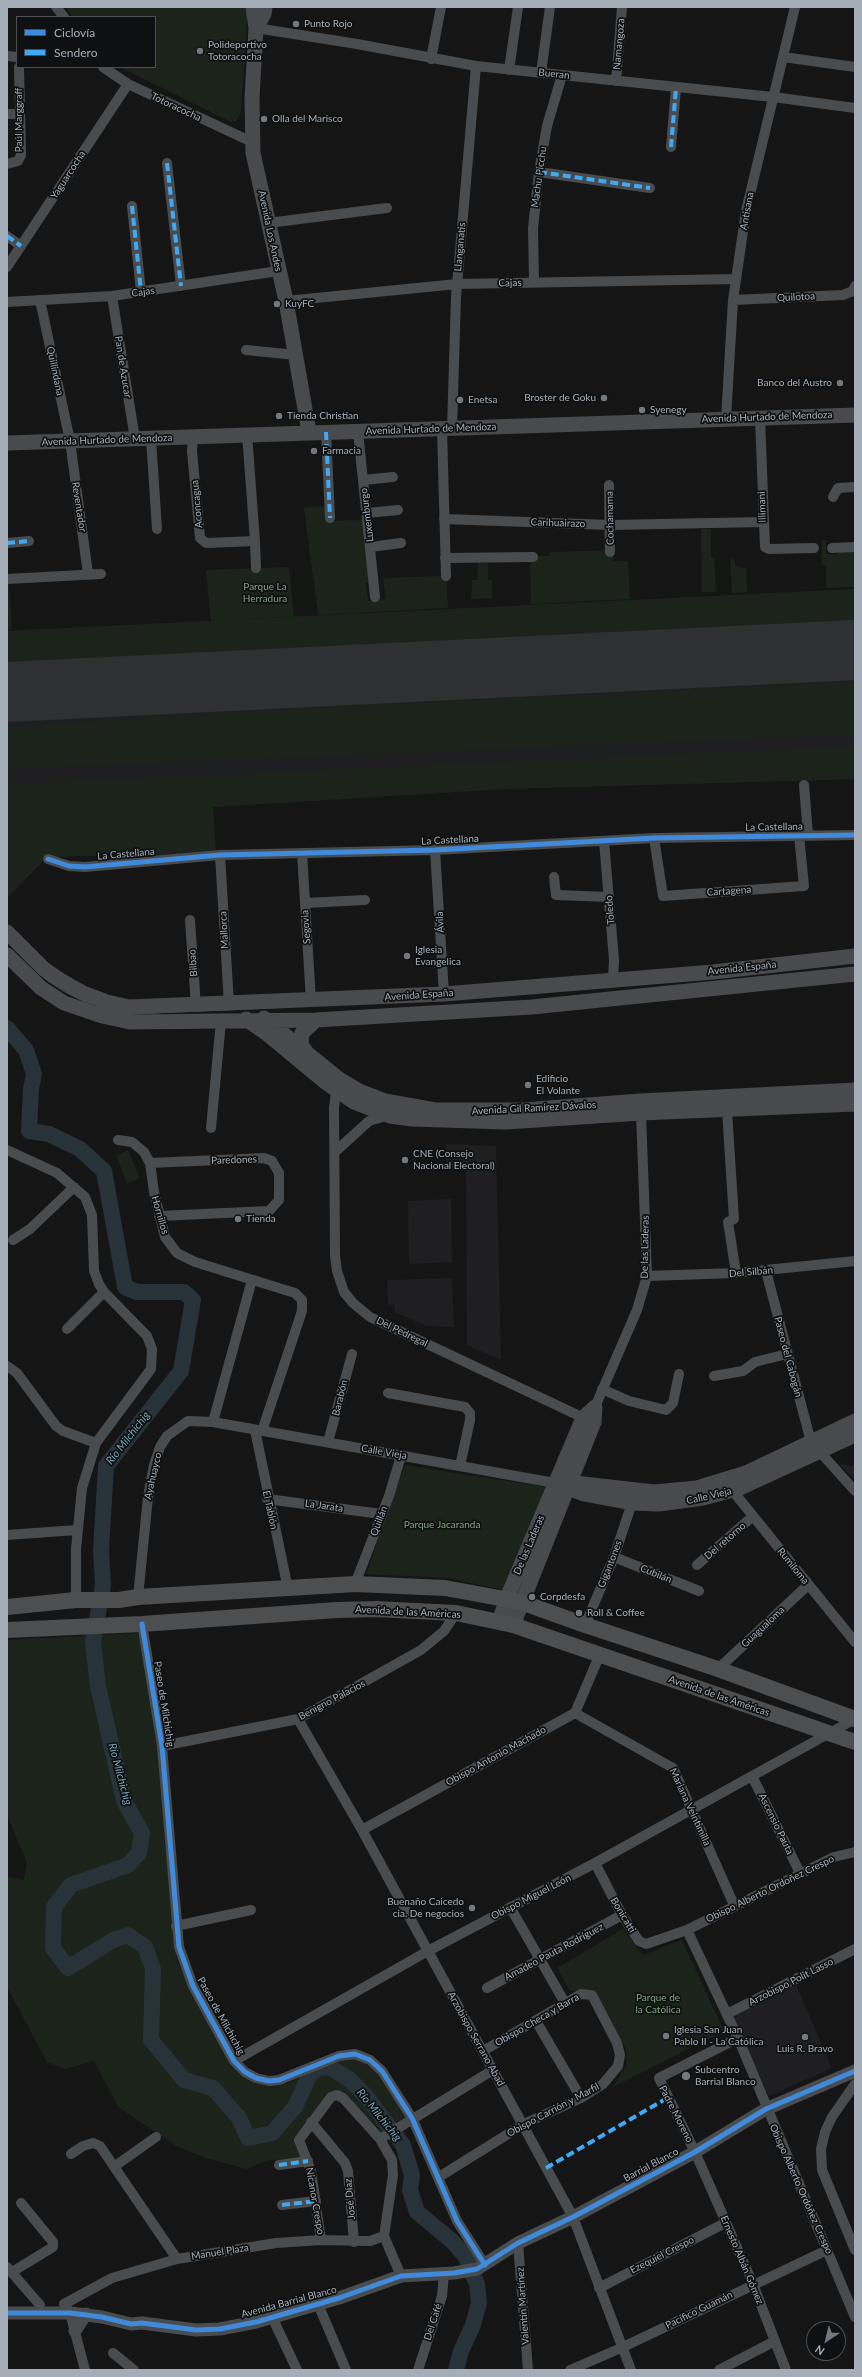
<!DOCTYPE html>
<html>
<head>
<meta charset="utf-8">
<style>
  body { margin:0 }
  #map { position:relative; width:862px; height:2377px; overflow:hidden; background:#151515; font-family:Lato,sans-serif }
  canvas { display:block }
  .frame { position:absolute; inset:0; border:8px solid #a5aeb8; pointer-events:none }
  .legend { position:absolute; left:16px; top:16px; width:140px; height:52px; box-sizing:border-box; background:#0f1011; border:1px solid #4b4f54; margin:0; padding:5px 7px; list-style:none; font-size:12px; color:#a5aeb8 }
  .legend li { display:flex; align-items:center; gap:8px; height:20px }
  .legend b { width:20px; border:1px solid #4b4f54 }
  .north { position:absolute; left:806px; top:2321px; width:40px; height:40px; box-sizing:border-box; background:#0f1011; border:1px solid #4b4f54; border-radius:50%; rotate:215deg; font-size:11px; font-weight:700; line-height:16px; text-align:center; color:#a5aeb8 }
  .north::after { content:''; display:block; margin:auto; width:14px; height:18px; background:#73787f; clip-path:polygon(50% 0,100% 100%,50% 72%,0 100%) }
</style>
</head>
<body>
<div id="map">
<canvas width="862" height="2377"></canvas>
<div class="frame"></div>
<ul class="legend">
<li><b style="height:5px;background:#408adc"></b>Ciclovía</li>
<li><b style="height:5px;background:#3fa9f5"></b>Sendero</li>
</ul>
<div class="north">N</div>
</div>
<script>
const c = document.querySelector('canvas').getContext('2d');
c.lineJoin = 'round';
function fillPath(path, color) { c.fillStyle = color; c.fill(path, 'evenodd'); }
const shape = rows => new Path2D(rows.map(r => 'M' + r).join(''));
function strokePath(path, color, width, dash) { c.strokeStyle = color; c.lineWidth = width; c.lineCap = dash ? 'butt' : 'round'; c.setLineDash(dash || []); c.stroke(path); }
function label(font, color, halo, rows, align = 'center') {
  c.font = font + ' Lato,sans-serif'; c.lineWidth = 3.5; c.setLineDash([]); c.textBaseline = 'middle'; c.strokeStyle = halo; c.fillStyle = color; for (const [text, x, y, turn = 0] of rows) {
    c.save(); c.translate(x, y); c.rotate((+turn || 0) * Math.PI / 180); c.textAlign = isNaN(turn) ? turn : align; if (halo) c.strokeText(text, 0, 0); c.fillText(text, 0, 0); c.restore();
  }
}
const built = shape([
  [855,589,855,779,504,789,213,807,216,853,170,857,108,855,47,857,7,898,7,631],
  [446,1144,496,1146,501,1360,467,1345,466,1169,447,1168],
  [451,1199,452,1262,409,1264,408,1201],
  [452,1278,454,1327,426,1326,395,1312,394,1304,388,1305,387,1280],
  [839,1464,855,1466,855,1480],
  [796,1985,832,2068,769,2096,732,2021,732,2017]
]);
const green = shape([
  [66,7,248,7,241,112,238,117,236,121,231,122,120,67,155,67,155,17,73,17],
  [326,506,329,521,362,520,370,582,366,583,368,601,386,599,383,578,446,576,448,608,318,615,304,507],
  [701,529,711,529,711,558,714,558,716,592,702,592],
  [822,540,826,540,826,554,837,554,840,549,855,548,855,587,826,588,826,565,822,565],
  [613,550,613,561,628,561,630,599,531,604,530,556,550,556,550,552],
  [730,558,735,561,735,566,746,568,747,592,732,593],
  [478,563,488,563,488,580,492,580,492,598,471,599,472,580,478,580],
  [289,567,294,617,211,621,206,570],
  [7,583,9,583,12,629,7,630],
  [855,589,855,623,7,665,7,631],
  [855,682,855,735,7,769,7,727,263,710],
  [855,746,855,779,504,789,213,807,216,853,47,857,7,898,7,784],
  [128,1150,140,1178,127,1183,116,1155],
  [405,1465,546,1487,503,1590,448,1578,366,1574],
  [138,1633,159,1735,164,1834,177,1961,230,2063,271,2085,289,2083,341,2058,355,2058,381,2074,408,2119,384,2134,338,2090,328,2093,297,2140,302,2158,269,2160,246,2169,206,2158,176,2146,118,2107,94,2061,65,2069,47,2062,7,1987,7,1877,24,1880,27,1863,7,1815,7,1640],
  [623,1929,643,1955,682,1940,724,2031,613,2087,627,2065,626,2049,594,1989,570,1991,557,1968]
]);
const river = shape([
  [7,1028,26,1050,34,1074,31,1089,29,1131,49,1134,80,1149,104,1171,125,1287,137,1292,184,1292,193,1300,181,1371,106,1466,101,1551,103,1585,93,1642,98,1686,124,1801,142,1833,139,1853,128,1865,71,1885,54,1907,53,1948,68,1968,113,1940,128,1935,145,1947,153,1969,151,2040,184,2080,213,2088,239,2118,248,2138,272,2133,295,2107,310,2074,318,2068,329,2067,349,2079,366,2096,403,2145,412,2175,410,2190,417,2212,452,2241,466,2257,477,2284,479,2303,473,2325,461,2351,456,2370]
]);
const runway = shape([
  [7,692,855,650]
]);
const minor = shape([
  [56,7,64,17],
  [256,28,357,44,476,66,773,97,855,108],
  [7,56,17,57],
  [783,57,855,67],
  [431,59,441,7],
  [103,67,128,84,252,142],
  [509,70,518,7],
  [541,73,550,7],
  [616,81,622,7],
  [7,114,20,114],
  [671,147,676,88],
  [167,163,181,286],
  [7,164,18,161,21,155,19,67],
  [539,172,650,188],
  [132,206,141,292],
  [268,223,387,208],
  [7,236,21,246],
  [7,267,128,84],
  [534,282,533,228,539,172,547,126,562,75],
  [112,296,135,439],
  [40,300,70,441,88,574],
  [733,300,843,295,853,291,855,286],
  [286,301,457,284,736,279],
  [7,302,112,296,278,271],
  [246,350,296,355],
  [760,418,765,547,769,549,814,548],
  [726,419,733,300,746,211,795,7],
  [442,428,446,576],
  [452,428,456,297,476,66],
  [326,432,330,518],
  [358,432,375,597],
  [193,436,192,451,200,538,206,543,255,541,247,434],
  [151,439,157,529],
  [363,480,393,477],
  [609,485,610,552],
  [833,497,838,488,855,487],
  [367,513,398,510],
  [444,519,611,525,763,522],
  [255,541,256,568],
  [7,543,29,541],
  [371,547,401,543],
  [832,548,855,547],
  [445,558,533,557],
  [7,579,101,574],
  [804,785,808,835],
  [654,838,663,896,804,886,799,835],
  [604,841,614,960,613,979],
  [435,850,444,994],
  [302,853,311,1001],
  [220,855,229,1004],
  [48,859,69,866,85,867,220,855,435,850,654,838,855,835],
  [554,877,556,895,609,897],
  [305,903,365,900],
  [190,920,196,1006],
  [337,1086,334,1107,335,1256,337,1271,344,1292,353,1303,370,1317,588,1420],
  [727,1111,734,1219,728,1222,736,1273],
  [211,1128,221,1021],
  [118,1140,132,1142,144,1152,150,1163,154,1192,165,1237,177,1253,195,1262,295,1293,302,1300,302,1311,262,1431],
  [7,1150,57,1173,85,1197,92,1215,94,1271,99,1284,104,1292,147,1336,152,1349,151,1369,96,1443,82,1488,76,1549,76,1600],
  [335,1152,369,1121,386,1116],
  [150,1163,264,1158,272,1161,279,1173,279,1200,269,1211,159,1216],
  [13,1240,30,1229,74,1187],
  [766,1271,811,1442,855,1491],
  [647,1276,736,1273,855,1261],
  [67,1329,104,1292],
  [7,1366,17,1373,56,1426,63,1431,96,1443],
  [714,1376,743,1371,755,1362,787,1354],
  [602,1389,629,1401,666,1410,673,1403,679,1374],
  [388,1393,465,1407,470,1413,470,1420,460,1466],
  [595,1407,637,1310,647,1276,641,1113],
  [213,1422,252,1280],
  [255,1430,288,1589],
  [328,1442,352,1354],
  [732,1490,855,1642],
  [267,1499,381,1514],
  [7,1535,77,1530],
  [614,1557,699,1591],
  [697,1565,753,1516],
  [355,1584,389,1496,401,1456],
  [138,1597,148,1497,154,1465,160,1447,167,1436,188,1421,213,1422,555,1483],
  [142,1624,162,1746,179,1947,193,1986,234,2061,245,2072,256,2078,269,2081,279,2080,339,2056,355,2054,370,2060,382,2071,412,2118,457,2221,485,2265],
  [585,1625,614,1557,632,1503],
  [718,1669,808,1585],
  [575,1713,673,1768,734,1905],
  [298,1719,362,1830,573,2217,631,2370],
  [162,1746,298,1719,421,1650,444,1631,456,1613],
  [752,1776,800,1873],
  [362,1830,575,1713,600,1654],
  [595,1863,622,1915,639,1941,646,1944,687,1930,834,1857,855,1852],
  [510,1907,565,2003],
  [176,1926,251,1910],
  [687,1930,738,2038,855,2317],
  [487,1988,622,1915],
  [727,2014,855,1949],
  [536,2021,581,2098],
  [738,2038,659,2078,695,2152,753,2284,786,2370],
  [234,2061,428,1951,595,1863,855,1719],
  [855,2084,832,2117,825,2132,821,2149,822,2170,855,2250],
  [311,2122,345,2163,348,2171,354,2242],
  [380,2139,493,2070],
  [71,2154,83,2146,93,2143,100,2146,177,2259],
  [279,2165,308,2161],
  [115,2166,156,2137],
  [439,2177,524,2124,581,2098,603,2084,618,2066,620,2055,617,2043,592,1995,581,1994,483,2051],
  [282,2205,316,2201],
  [321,2240,311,2171,299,2140,331,2097,337,2095,343,2098,380,2139,392,2160,393,2175,384,2236,401,2276],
  [518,2243,528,2370],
  [7,2267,40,2305],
  [12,2272,53,2247,53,2242,21,2203],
  [599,2288,725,2223],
  [318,2304,346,2370],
  [272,2317,297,2370],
  [113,2353,134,2370],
  [85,2370,70,2313,64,2304,112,2278,177,2259,276,2243,321,2240,370,2241,384,2236],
  [418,2370,442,2296,444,2274],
  [570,2370,621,2348,827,2250],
  [719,2370,775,2341]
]);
const tertiary = shape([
  [7,2313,70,2313,102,2317,131,2324,142,2323,196,2330,220,2329,256,2322,339,2298,401,2276,454,2273,477,2269,518,2243,573,2217,695,2152,766,2109,855,2071],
  [75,2331,86,2314]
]);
const secondary = shape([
  [253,7,256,28,252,98,253,153,286,301,309,432],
  [256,28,264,14,265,7],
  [7,443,855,415],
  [7,932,44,969,60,980,83,993,107,1002,129,1007,444,994,713,972,855,956],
  [7,955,41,988,64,1003,102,1016,130,1022,316,1020,532,1007,855,974],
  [264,1018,339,1079,359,1091,385,1101,435,1110,524,1110,640,1101,855,1090],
  [246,1019,266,1033,324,1081,354,1102,390,1116,412,1119,506,1122,641,1113,855,1104],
  [307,1053,301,1045,302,1033,316,1020],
  [565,1482,654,1492,697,1488,746,1473,855,1421],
  [555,1483,584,1494,632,1503,659,1504,703,1498,740,1488,855,1435],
  [499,1621,510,1591,583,1418,595,1407],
  [513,1625,594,1422,595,1407]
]);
const primary = shape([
  [7,1607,76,1600,119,1600,138,1597,355,1584,445,1588,521,1602,585,1625,718,1669,855,1719],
  [7,1630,142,1624,337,1610,376,1609,456,1613,513,1625,855,1742]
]);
const tram = shape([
  [7,939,45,979,65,992,93,1006,129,1014,273,1008,519,993,628,985,855,962],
  [797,974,855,968]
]);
const quiet = shape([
  [671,147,676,88],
  [167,163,181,286],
  [539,172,650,188],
  [132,206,141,292],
  [7,236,21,246],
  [326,432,330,518],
  [7,543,29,541],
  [279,2165,308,2161],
  [546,2168,669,2097],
  [282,2205,316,2201]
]);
const cycleway = shape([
  [48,859,69,866,85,867,220,855,435,850,654,838,855,835],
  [142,1624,162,1746,179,1947,193,1986,234,2061,245,2072,256,2078,269,2081,279,2080,339,2056,355,2054,370,2060,382,2071,412,2118,457,2221,485,2265],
  [7,2313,70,2313,102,2317,131,2324,142,2323,196,2330,220,2329,256,2322,339,2298,401,2276,454,2273,477,2269,518,2243,573,2217,695,2152,766,2109,855,2071]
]);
const markers = [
  [296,24,4,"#73787f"],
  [200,51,4,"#73787f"],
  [264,119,4,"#73787f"],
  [277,304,4,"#73787f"],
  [840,383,4,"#73787f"],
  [604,398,4,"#73787f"],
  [460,400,4,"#73787f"],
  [642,410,4,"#73787f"],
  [279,416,4,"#73787f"],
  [314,451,4,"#73787f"],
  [407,956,4,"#73787f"],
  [528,1085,4,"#73787f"],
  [405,1160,4,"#73787f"],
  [238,1219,4,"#73787f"],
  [532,1597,4,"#73787f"],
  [579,1613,4,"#73787f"],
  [472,1908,4,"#73787f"],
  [666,2036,4,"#73787f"],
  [805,2037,4,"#73787f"],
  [686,2076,5,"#73787f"]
];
const poiNames = [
  ["Punto Rojo",304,24],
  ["Polideportivo",208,45],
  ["Totoracocha",208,57],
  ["Olla del Marisco",272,119],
  ["KuyFC",285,304],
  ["Banco del Austro",832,383,"right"],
  ["Broster de Goku",596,398,"right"],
  ["Enetsa",468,400],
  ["Syenegy",650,410],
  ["Tienda Christian",287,416],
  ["Farmacia",322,451],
  ["Iglesia",415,950],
  ["Evangelica",415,962],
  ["Edificio",536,1079],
  ["El Volante",536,1091],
  ["CNE (Consejo",413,1154],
  ["Nacional Electoral)",413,1166],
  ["Tienda",246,1219],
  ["Corpdesfa",540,1597],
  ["Roll & Coffee",587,1613],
  ["Buenaño Caicedo",464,1902,"right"],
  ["cia. De negocios",464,1914,"right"],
  ["Iglesia San Juan",674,2030],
  ["Pablo II - La Católica",674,2042],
  ["Luis R. Bravo",805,2049,"center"],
  ["Subcentro",695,2070],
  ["Barrial Blanco",695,2082]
];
const streetNames = [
  ["Namangoza",619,44,-85],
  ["Bueran",554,74,6],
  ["Totoracocha",176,107,25],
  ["Paúl Marggraff",19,120,-90],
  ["Yaguarcocha",68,175,-57],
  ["Machu Picchu",539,177,-82],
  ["Antisana",747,211,-79],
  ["Avenida Los Andes",270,231,78],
  ["Llanganatis",460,247,-85],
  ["Cajas",510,283,-2],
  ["Cajas",143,292,-8],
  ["Quilotoa",796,297,-3],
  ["Pan de Azucar",123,367,81],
  ["Quillindana",55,371,78],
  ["Avenida Hurtado de Mendoza",767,417,-2],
  ["Avenida Hurtado de Mendoza",431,429,-2],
  ["Avenida Hurtado de Mendoza",107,440,-2],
  ["Aconcagua",197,504,-95],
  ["Reventador",79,507,81],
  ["Illimani",762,507,-92],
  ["Luxemburgo",367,515,-97],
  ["Cochamama",610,518,-91],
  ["Carihuairazo",558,523,2],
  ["La Castellana",774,827,-1],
  ["La Castellana",450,840,-3],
  ["La Castellana",126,854,-5],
  ["Cartagena",729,891,-4],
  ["Toledo",610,910,-95],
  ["Ávila",440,922,-93],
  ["Segovia",306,927,-94],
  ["Mallorca",224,930,-93],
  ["Bilbao",193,963,-94],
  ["Avenida España",742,968,-6],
  ["Avenida España",419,995,-4],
  ["Avenida Gil Ramírez Dávalos",534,1108,-3],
  ["Paredones",234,1160,-2],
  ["Hornillos",160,1215,74],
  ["De las Laderas",645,1247,-89],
  ["Del Silbán",751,1272,-5],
  ["Del Pedregal",402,1332,26],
  ["Paseo del Cabogán",788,1357,75],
  ["Barabón",340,1398,-76],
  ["Calle Vieja",384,1452,10],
  ["Ayahuayco",153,1476,-77],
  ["Calle Vieja",709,1496,-13],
  ["La Jarata",324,1506,8],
  ["El Tablón",270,1510,78],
  ["Quillán",379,1521,-69],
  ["Del retorno",725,1541,-41],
  ["De las Laderas",529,1545,-67],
  ["Gigantones",610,1564,-69],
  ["Rumiloma",793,1566,51],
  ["Cubilán",656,1574,22],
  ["Avenida de las Américas",408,1612,3],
  ["Guagualoma",763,1627,-43],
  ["Avenida de las Américas",719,1696,19],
  ["Benigno Palacios",332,1700,-28],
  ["Paseo de Milchichig",164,1704,81],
  ["Obispo Antonio Machado",496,1756,-29],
  ["Mariana Veintimilla",690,1807,65],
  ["Ascensio Pauta",776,1824,64],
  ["Obispo Alberto Ordoñez Crespo",770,1889,-26],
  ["Obispo Miguel León",531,1897,-27],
  ["Bonicatti",623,1915,59],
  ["Amadeo Pauta Rodríguez",554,1952,-28],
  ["Arzobispo Polit Lasso",791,1982,-27],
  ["Paseo de Milchichig",221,2016,61],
  ["Obispo Checa y Barra",537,2020,-30],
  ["Arzobispo Serrano Abad",476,2039,61],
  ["Obispo Carrión y Marfil",553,2110,-28],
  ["Padre Moreno",676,2114,63],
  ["Barrial Blanco",651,2165,-28],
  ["Obispo Alberto Ordóñez Crespo",801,2189,66],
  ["José Díaz",350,2199,-95],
  ["Nicanor Crespo",315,2201,80],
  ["Manuel Plaza",220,2252,-9],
  ["Ezequiel Crespo",662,2255,-27],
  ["Ernesto Albán Gómez",742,2260,67],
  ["Avenida Barrial Blanco",289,2302,-15],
  ["Valentín Martínez",523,2306,-94],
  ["Pacífico Guamán",699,2310,-26],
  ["Del Café",433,2322,-72]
];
const parkNames = [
  ["Parque La",265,587],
  ["Herradura",265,599],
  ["Parque Jacaranda",442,1525],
  ["Parque de",658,1998],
  ["la Católica",658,2010]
];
const waterNames = [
  ["Río Milchichig",128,1438,-52],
  ["Río Milchichig",120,1774,75],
  ["Río Milchichig",379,2115,51]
];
fillPath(built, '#1f1f22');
fillPath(green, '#1b231b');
strokePath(river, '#273338', 16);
strokePath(runway, '#2f3032', 60);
strokePath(minor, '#494c4e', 10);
strokePath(tertiary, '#494c4e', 13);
strokePath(secondary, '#484a4d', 15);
strokePath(primary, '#4c4e50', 16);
strokePath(tram, '#494b4e', 1);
strokePath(quiet, '#3fa9f5', 4, [8, 4]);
strokePath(cycleway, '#408adc', 5);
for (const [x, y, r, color] of markers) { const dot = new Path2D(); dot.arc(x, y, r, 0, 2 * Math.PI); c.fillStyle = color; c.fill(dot); strokePath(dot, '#0f1011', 1.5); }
label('10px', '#a5aeb8', '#0f1011', poiNames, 'left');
label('10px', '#a5aeb8', '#0f1011', streetNames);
label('10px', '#7fa47a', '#0f1011', parkNames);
label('italic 11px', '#79a4b6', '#0f1011', waterNames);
</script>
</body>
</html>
